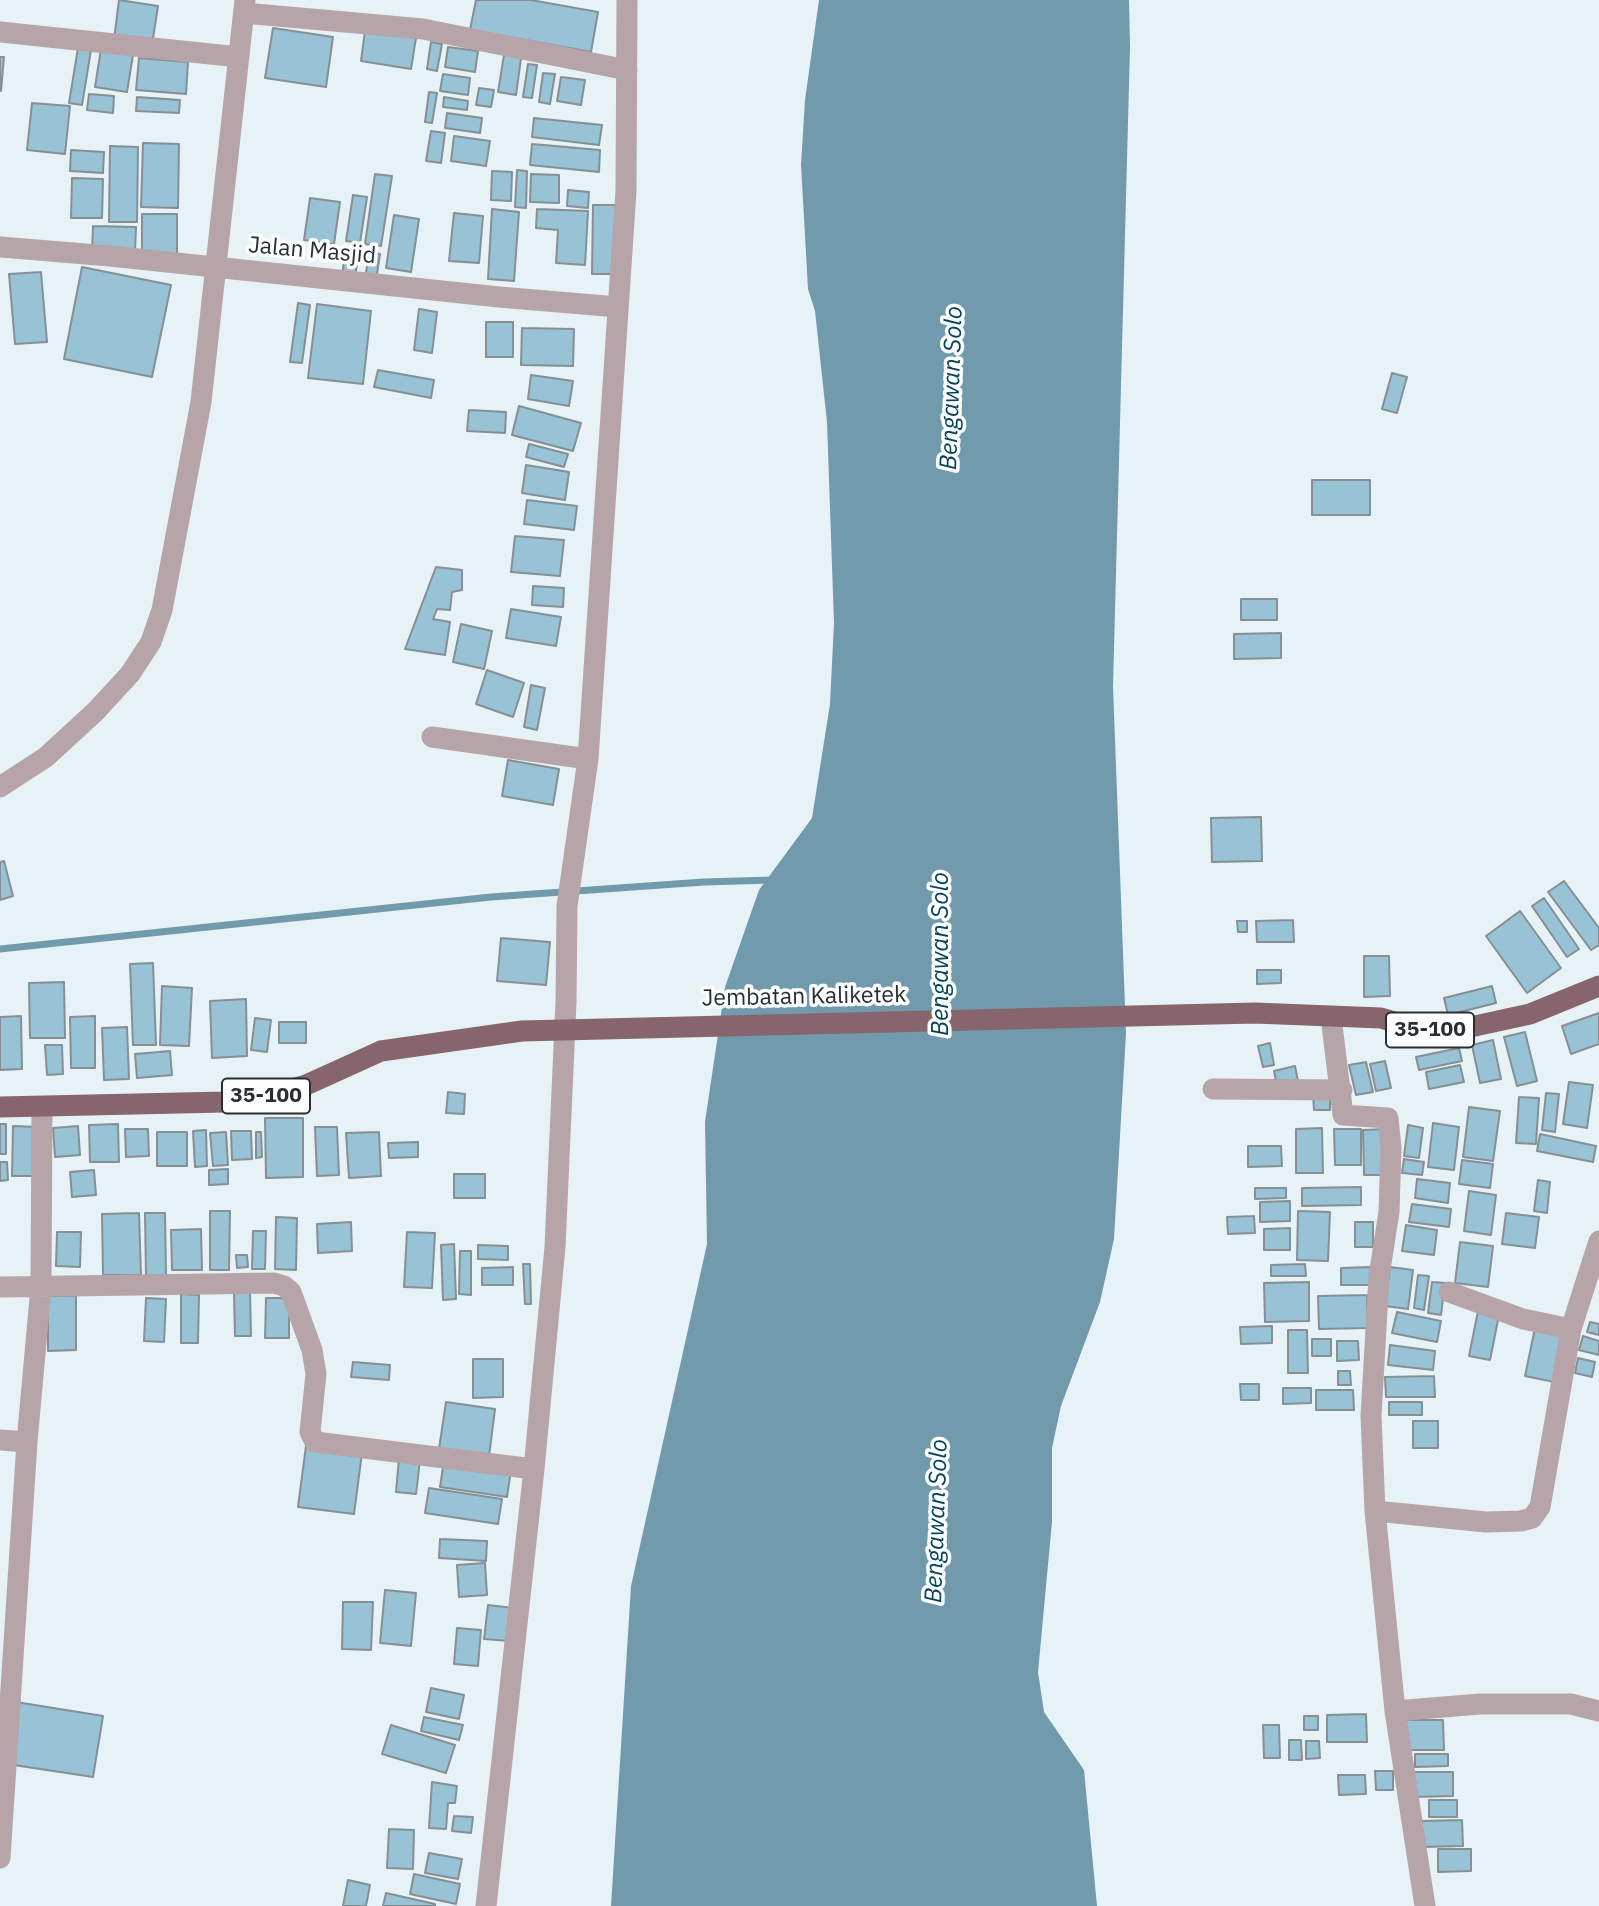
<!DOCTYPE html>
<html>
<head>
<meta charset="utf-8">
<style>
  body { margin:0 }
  canvas { display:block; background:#e7f2f6 }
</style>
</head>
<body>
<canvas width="1599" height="1906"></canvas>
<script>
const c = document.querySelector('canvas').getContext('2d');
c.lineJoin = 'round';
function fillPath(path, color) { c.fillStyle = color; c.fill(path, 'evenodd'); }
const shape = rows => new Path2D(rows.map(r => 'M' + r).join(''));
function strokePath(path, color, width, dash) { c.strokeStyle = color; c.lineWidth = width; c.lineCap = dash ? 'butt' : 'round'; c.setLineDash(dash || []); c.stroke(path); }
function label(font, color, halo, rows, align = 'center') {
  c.font = font + ' "IBM Plex Sans",sans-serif'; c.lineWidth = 7; c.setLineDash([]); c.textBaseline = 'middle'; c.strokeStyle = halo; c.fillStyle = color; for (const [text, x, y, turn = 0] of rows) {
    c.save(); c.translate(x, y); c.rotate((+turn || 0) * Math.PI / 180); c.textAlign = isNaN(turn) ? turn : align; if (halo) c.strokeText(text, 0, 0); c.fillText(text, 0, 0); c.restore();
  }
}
const water = shape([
  [819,0,1129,0,1130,47,1113,686,1126,1033,1114,1239,1100,1302,1061,1406,1052,1448,1052,1522,1038,1672,1044,1712,1084,1770,1097,1906,611,1906,631,1586,707,1244,705,1122,725,987,759,890,812,818,830,704,834,623,827,422,815,311,808,289,801,165,805,100]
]);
const stream = shape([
  [0,949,491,897,704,882,773,880]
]);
const building = shape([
  [119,0,158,6,152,45,114,40,119,0],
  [476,0,531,0,598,12,591,52,470,30,476,0],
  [273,28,333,37,326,87,265,78,273,28],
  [365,31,416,38,411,69,361,61,365,31],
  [431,42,442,44,437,71,427,69,431,42],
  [448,47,478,51,475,72,445,67,448,47],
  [78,48,91,50,82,105,69,103,78,48],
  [101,49,133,55,127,92,95,87,101,49],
  [505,49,522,51,516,95,498,92,505,49],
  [0,57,4,57,1,91,0,91,0,57],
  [139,58,188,62,186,94,136,90,139,58],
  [528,64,537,65,532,98,523,97,528,64],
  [543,73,555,74,550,104,539,102,543,73],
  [443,74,470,78,468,95,440,91,443,74],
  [561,77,585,80,581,105,557,101,561,77],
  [479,88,494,90,491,107,476,105,479,88],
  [429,92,437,93,432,123,425,122,429,92],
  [89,94,114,96,113,113,87,110,89,94],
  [137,97,180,100,179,113,136,111,137,97],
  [444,97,468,101,467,110,443,107,444,97],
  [32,103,70,106,65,154,27,150,32,103],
  [447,113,482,118,480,133,445,128,447,113],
  [534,118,602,125,599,145,532,137,534,118],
  [431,131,445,133,441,163,426,161,431,131],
  [454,136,490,141,486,166,451,161,454,136],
  [143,143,179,144,178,208,141,207,143,143],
  [532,144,600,150,599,172,530,165,532,144],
  [110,146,138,147,137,222,109,222,110,146],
  [71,150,104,152,103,173,70,171,71,150],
  [517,170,527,171,526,208,515,207,517,170],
  [492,171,512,172,511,201,491,200,492,171],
  [375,174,392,176,381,246,365,244,375,174],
  [531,174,559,175,559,203,530,202,531,174],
  [72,178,103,179,102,218,71,218,72,178],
  [568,190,589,192,588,208,567,206,568,190],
  [353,195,367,197,360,243,346,241,353,195],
  [310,198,340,202,334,244,304,240,310,198],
  [593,205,618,205,617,274,592,274,593,205],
  [492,209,519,212,514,281,488,279,492,209],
  [537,209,588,211,585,265,556,263,558,230,536,228,537,209],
  [454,213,483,216,479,263,449,261,454,213],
  [142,214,177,214,177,256,142,255,142,214],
  [394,215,419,219,411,272,386,268,394,215],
  [93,226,136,227,135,253,92,251,93,226],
  [346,247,359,249,355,278,342,276,346,247],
  [369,252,380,254,376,281,365,280,369,252],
  [82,267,171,285,152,377,64,359,82,267],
  [41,272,47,342,15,344,9,274,41,272],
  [298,303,310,305,302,363,290,362,298,303],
  [317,304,371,311,363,384,308,378,317,304],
  [419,309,437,312,432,353,414,350,419,309],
  [486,322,513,322,513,357,486,357,486,322],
  [522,328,574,329,573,366,521,365,522,328],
  [378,370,434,380,431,398,374,387,378,370],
  [1392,373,1407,377,1397,413,1382,409,1392,373],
  [531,375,573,381,569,406,528,399,531,375],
  [519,406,581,423,573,451,512,435,519,406],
  [469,410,506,412,505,433,467,431,469,410],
  [529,444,568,454,564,467,526,457,529,444],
  [526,465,569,472,565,500,522,493,526,465],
  [1312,480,1370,480,1370,515,1312,515,1312,480],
  [527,500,577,506,574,530,524,524,527,500],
  [515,536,564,540,560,576,511,572,515,536],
  [436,567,462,570,462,590,452,592,450,610,437,609,433,619,450,622,445,655,405,649,436,567],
  [533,586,564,588,563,607,532,605,533,586],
  [1241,599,1277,599,1277,620,1241,620,1241,599],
  [511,609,561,617,556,646,506,638,511,609],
  [461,624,492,631,484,669,453,662,461,624],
  [1281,633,1281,658,1234,659,1234,634,1281,633],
  [487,670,524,683,513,717,476,704,487,670],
  [531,685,545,688,537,730,524,727,531,685],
  [508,760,559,769,553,805,502,796,508,760],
  [1261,817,1262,861,1212,862,1211,818,1261,817],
  [4,861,13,896,0,900,0,862,4,861],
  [1564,881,1599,928,1599,945,1591,950,1548,892,1564,881],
  [1544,898,1579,949,1567,957,1532,906,1544,898],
  [1520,911,1561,968,1527,993,1486,936,1520,911],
  [1293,920,1294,942,1257,942,1256,921,1293,920],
  [1237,921,1247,921,1247,932,1238,932,1237,921],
  [501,938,550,942,546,985,497,981,501,938],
  [1364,956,1389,956,1390,996,1364,997,1364,956],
  [153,963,156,1045,133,1045,130,964,153,963],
  [1257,970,1281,970,1281,983,1257,984,1257,970],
  [64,982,65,1038,30,1038,29,983,64,982],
  [162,986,192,988,189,1046,160,1045,162,986],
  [1492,986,1496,1003,1448,1015,1444,998,1492,986],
  [246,999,247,1056,212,1058,210,1001,246,999],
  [1599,1013,1599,1044,1571,1054,1562,1026,1599,1013],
  [21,1016,22,1069,0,1070,0,1017,21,1016],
  [95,1016,95,1068,71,1068,70,1017,95,1016],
  [255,1018,271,1020,267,1052,251,1050,255,1018],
  [279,1022,306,1022,306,1043,279,1043,279,1022],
  [127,1027,129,1079,104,1080,102,1028,127,1027],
  [1525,1032,1537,1081,1517,1086,1504,1037,1525,1032],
  [1493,1040,1501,1079,1480,1083,1472,1045,1493,1040],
  [1270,1043,1274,1065,1263,1067,1258,1046,1270,1043],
  [45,1045,62,1045,63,1074,47,1075,45,1045],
  [1459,1048,1462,1061,1419,1070,1416,1057,1459,1048],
  [170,1051,172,1075,137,1078,135,1054,170,1051],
  [1385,1061,1391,1088,1376,1091,1370,1064,1385,1061],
  [1366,1062,1373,1092,1356,1095,1349,1065,1366,1062],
  [1460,1065,1464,1082,1429,1089,1426,1072,1460,1065],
  [1295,1066,1298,1081,1277,1086,1274,1071,1295,1066],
  [1569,1082,1593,1085,1587,1128,1563,1124,1569,1082],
  [448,1092,465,1094,464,1114,446,1113,448,1092],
  [1546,1093,1559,1094,1555,1132,1542,1130,1546,1093],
  [1330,1095,1330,1110,1314,1110,1313,1096,1330,1095],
  [1519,1097,1539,1098,1536,1144,1516,1143,1519,1097],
  [1469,1107,1500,1111,1493,1161,1463,1157,1469,1107],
  [265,1118,303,1118,303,1177,266,1178,265,1118],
  [1433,1123,1459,1127,1454,1170,1428,1167,1433,1123],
  [0,1124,6,1124,6,1154,0,1154,0,1124],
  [118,1124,119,1162,90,1162,89,1125,118,1124],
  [1408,1125,1423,1128,1419,1158,1404,1156,1408,1125],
  [13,1126,38,1127,38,1176,12,1176,13,1126],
  [78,1126,80,1155,55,1157,53,1128,78,1126],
  [315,1127,337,1127,339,1175,317,1176,315,1127],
  [1322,1128,1323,1173,1296,1173,1296,1129,1322,1128],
  [125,1129,148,1129,149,1156,126,1157,125,1129],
  [1334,1129,1361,1129,1361,1165,1335,1165,1334,1129],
  [1386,1129,1386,1175,1364,1175,1363,1130,1386,1129],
  [206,1130,207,1166,195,1167,193,1131,206,1130],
  [231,1131,251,1131,252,1159,232,1160,231,1131],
  [157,1132,187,1132,187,1166,157,1166,157,1132],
  [226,1132,228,1165,213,1166,210,1133,226,1132],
  [256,1132,261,1132,262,1157,256,1158,256,1132],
  [379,1132,381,1176,349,1178,346,1133,379,1132],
  [1540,1134,1596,1146,1593,1162,1537,1151,1540,1134],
  [418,1142,418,1157,389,1158,388,1143,418,1142],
  [1248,1146,1281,1146,1282,1166,1248,1167,1248,1146],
  [1404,1159,1424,1162,1422,1175,1402,1173,1404,1159],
  [1462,1160,1493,1164,1490,1188,1459,1184,1462,1160],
  [0,1162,7,1162,8,1180,0,1181,0,1162],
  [228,1169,228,1184,209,1185,209,1170,228,1169],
  [94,1170,96,1195,72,1197,70,1172,94,1170],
  [454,1174,485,1174,485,1198,454,1198,454,1174],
  [1417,1179,1450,1183,1448,1203,1415,1198,1417,1179],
  [1538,1180,1550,1182,1547,1213,1534,1211,1538,1180],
  [1361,1187,1361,1205,1302,1206,1302,1188,1361,1187],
  [1255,1188,1286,1188,1286,1198,1255,1199,1255,1188],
  [1469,1191,1496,1195,1491,1235,1464,1231,1469,1191],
  [1290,1201,1290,1221,1260,1222,1260,1202,1290,1201],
  [1412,1204,1451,1209,1449,1227,1409,1222,1412,1204],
  [210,1211,230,1211,229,1270,210,1270,210,1211],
  [1298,1211,1330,1212,1328,1261,1297,1260,1298,1211],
  [139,1213,141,1275,103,1275,102,1214,139,1213],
  [145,1213,165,1213,166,1275,146,1276,145,1213],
  [1506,1213,1539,1217,1535,1248,1502,1244,1506,1213],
  [1254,1216,1255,1233,1228,1234,1227,1217,1254,1216],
  [276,1217,297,1218,296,1270,275,1269,276,1217],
  [351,1222,352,1251,318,1253,317,1224,351,1222],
  [1355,1222,1373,1222,1373,1247,1355,1247,1355,1222],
  [1406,1225,1437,1230,1434,1255,1402,1251,1406,1225],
  [1290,1228,1290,1250,1264,1250,1264,1229,1290,1228],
  [201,1229,202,1270,172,1270,171,1230,201,1229],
  [253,1231,266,1231,265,1269,252,1269,253,1231],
  [57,1232,81,1232,80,1267,56,1266,57,1232],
  [407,1232,435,1233,432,1288,404,1287,407,1232],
  [1460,1242,1493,1246,1488,1287,1455,1283,1460,1242],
  [454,1244,456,1299,443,1300,441,1245,454,1244],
  [478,1245,508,1246,508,1260,478,1259,478,1245],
  [460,1251,471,1251,471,1295,459,1294,460,1251],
  [236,1255,247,1255,248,1267,237,1268,236,1255],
  [523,1264,530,1264,531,1304,525,1304,523,1264],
  [1305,1264,1306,1276,1271,1276,1271,1265,1305,1264],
  [513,1267,513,1285,482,1285,482,1268,513,1267],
  [1371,1267,1371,1285,1341,1285,1341,1268,1371,1267],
  [1390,1267,1413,1270,1408,1309,1385,1306,1390,1267],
  [1418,1275,1429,1276,1424,1310,1414,1308,1418,1275],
  [1309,1282,1309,1321,1265,1322,1264,1283,1309,1282],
  [1432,1282,1445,1283,1441,1315,1428,1313,1432,1282],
  [250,1292,251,1336,235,1336,234,1293,250,1292],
  [181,1294,199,1295,198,1343,181,1343,181,1294],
  [1367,1295,1368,1328,1319,1329,1318,1296,1367,1295],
  [48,1296,76,1296,76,1350,48,1351,48,1296],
  [146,1298,166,1299,164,1342,144,1341,146,1298],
  [266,1298,289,1298,289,1338,265,1338,266,1298],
  [1478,1311,1499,1315,1490,1360,1469,1356,1478,1311],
  [1397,1312,1441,1321,1437,1342,1392,1333,1397,1312],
  [1590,1322,1599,1324,1599,1335,1587,1332,1590,1322],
  [1272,1326,1272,1343,1241,1344,1240,1327,1272,1326],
  [1535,1328,1569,1335,1559,1383,1525,1376,1535,1328],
  [1288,1330,1307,1330,1308,1373,1288,1373,1288,1330],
  [1583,1336,1599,1341,1599,1355,1579,1350,1583,1336],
  [1312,1339,1331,1339,1331,1356,1312,1356,1312,1339],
  [1337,1341,1358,1341,1359,1360,1337,1361,1337,1341],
  [1390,1345,1435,1351,1433,1370,1388,1365,1390,1345],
  [1578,1358,1595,1362,1592,1377,1575,1373,1578,1358],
  [473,1359,503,1359,503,1397,473,1398,473,1359],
  [353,1362,390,1365,389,1380,351,1377,353,1362],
  [1338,1371,1350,1371,1351,1385,1338,1385,1338,1371],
  [1434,1376,1435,1397,1386,1397,1385,1377,1434,1376],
  [1240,1384,1259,1384,1259,1400,1241,1400,1240,1384],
  [1283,1388,1311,1388,1311,1403,1283,1404,1283,1388],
  [1316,1390,1353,1390,1354,1410,1316,1410,1316,1390],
  [446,1402,495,1409,489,1456,439,1449,446,1402],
  [1389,1402,1422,1402,1422,1415,1389,1415,1389,1402],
  [1413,1421,1438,1421,1438,1448,1413,1448,1413,1421],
  [306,1446,362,1453,354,1514,298,1507,306,1446],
  [399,1458,420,1460,416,1494,396,1492,399,1458],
  [444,1461,511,1470,507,1497,440,1487,444,1461],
  [429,1488,502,1499,498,1524,425,1513,429,1488],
  [440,1539,487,1541,486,1561,439,1558,440,1539],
  [485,1563,487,1595,459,1597,457,1565,485,1563],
  [385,1590,416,1593,411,1646,380,1643,385,1590],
  [343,1602,373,1602,371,1650,342,1649,343,1602],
  [488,1605,513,1608,510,1641,484,1639,488,1605],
  [457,1628,481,1630,478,1666,454,1664,457,1628],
  [431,1688,464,1695,459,1719,426,1712,431,1688],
  [16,1702,103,1716,93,1777,7,1764,16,1702],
  [1366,1714,1367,1742,1327,1742,1327,1715,1366,1714],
  [1304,1716,1318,1716,1318,1730,1304,1730,1304,1716],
  [424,1717,463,1725,459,1740,421,1731,424,1717],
  [1404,1720,1443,1720,1444,1750,1404,1750,1404,1720],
  [391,1725,455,1745,446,1773,382,1754,391,1725],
  [1263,1725,1279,1725,1280,1758,1264,1758,1263,1725],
  [1289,1740,1301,1740,1302,1760,1289,1760,1289,1740],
  [1306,1741,1319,1741,1320,1758,1306,1759,1306,1741],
  [1415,1754,1448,1754,1448,1766,1415,1767,1415,1754],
  [1375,1771,1393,1771,1393,1790,1376,1790,1375,1771],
  [1414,1772,1453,1772,1453,1796,1414,1797,1414,1772],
  [1338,1775,1365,1775,1366,1794,1339,1795,1338,1775],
  [432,1782,457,1786,455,1803,448,1803,446,1829,429,1828,432,1782],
  [1429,1800,1457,1800,1457,1817,1429,1817,1429,1800],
  [454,1816,473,1817,471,1833,452,1831,454,1816],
  [1462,1820,1463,1846,1422,1847,1422,1821,1462,1820],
  [389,1829,414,1830,413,1869,387,1868,389,1829],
  [1438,1849,1471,1849,1471,1871,1438,1872,1438,1849],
  [429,1853,462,1859,458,1879,425,1873,429,1853],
  [414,1874,460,1884,456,1904,410,1894,414,1874],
  [348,1880,370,1885,366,1906,343,1906,348,1880],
  [386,1893,435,1904,435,1906,383,1906,386,1893]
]);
const minor = shape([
  [244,13,423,29,627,70],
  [0,32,239,57],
  [0,247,110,256,499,297,618,307],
  [432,737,588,759],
  [0,787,46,757,96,711,130,674,151,642,162,610,201,402,245,0],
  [1331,1017,1343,1115,1388,1118,1391,1148,1389,1212,1379,1276,1371,1416,1375,1511,1395,1711,1425,1906],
  [1213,1089,1342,1090],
  [0,1287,274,1283,284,1286,291,1292,312,1350,316,1374,310,1432,315,1442,534,1469],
  [1449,1292,1523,1319,1571,1329],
  [0,1440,27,1442],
  [1375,1511,1486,1522,1521,1521,1532,1518,1540,1507,1571,1329,1599,1241],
  [1395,1711,1480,1704,1571,1704,1599,1711],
  [0,1858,27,1442,41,1287,42,1108],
  [486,1906,534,1469,555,1247,566,1002,567,906,588,759,626,191,627,0]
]);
const major = shape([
  [0,1107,225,1102,267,1096,306,1085,381,1051,522,1031,1255,1013,1381,1018,1418,1029,1452,1031,1530,1014,1599,986]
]);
const shields = [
  [1430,1030,88],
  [266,1096,88]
];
const shieldNames = [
  ["35-100",1430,1030],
  ["35-100",266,1096]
];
const streetNames = [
  ["Jalan Masjid",312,251,5],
  ["Jembatan Kaliketek",804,997,-1]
];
const waterNames = [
  ["Bengawan Solo",952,388,-88],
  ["Bengawan Solo",941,954,-90],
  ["Bengawan Solo",937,1521,-88]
];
fillPath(water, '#719aac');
strokePath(stream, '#719aac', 7);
fillPath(building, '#98c2d5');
strokePath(building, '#868f93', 2);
strokePath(minor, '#b7a4a8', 21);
strokePath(major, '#86656d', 21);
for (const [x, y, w] of shields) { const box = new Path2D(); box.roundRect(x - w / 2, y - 17.5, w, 35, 5); c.fillStyle = '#fbfdfe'; c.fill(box); strokePath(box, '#2a2e2f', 2); }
label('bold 21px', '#2a2e2f', null, shieldNames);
label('23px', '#2a2e2f', '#fbfdfe', streetNames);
label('italic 24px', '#064357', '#fbfdfe', waterNames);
</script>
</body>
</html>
